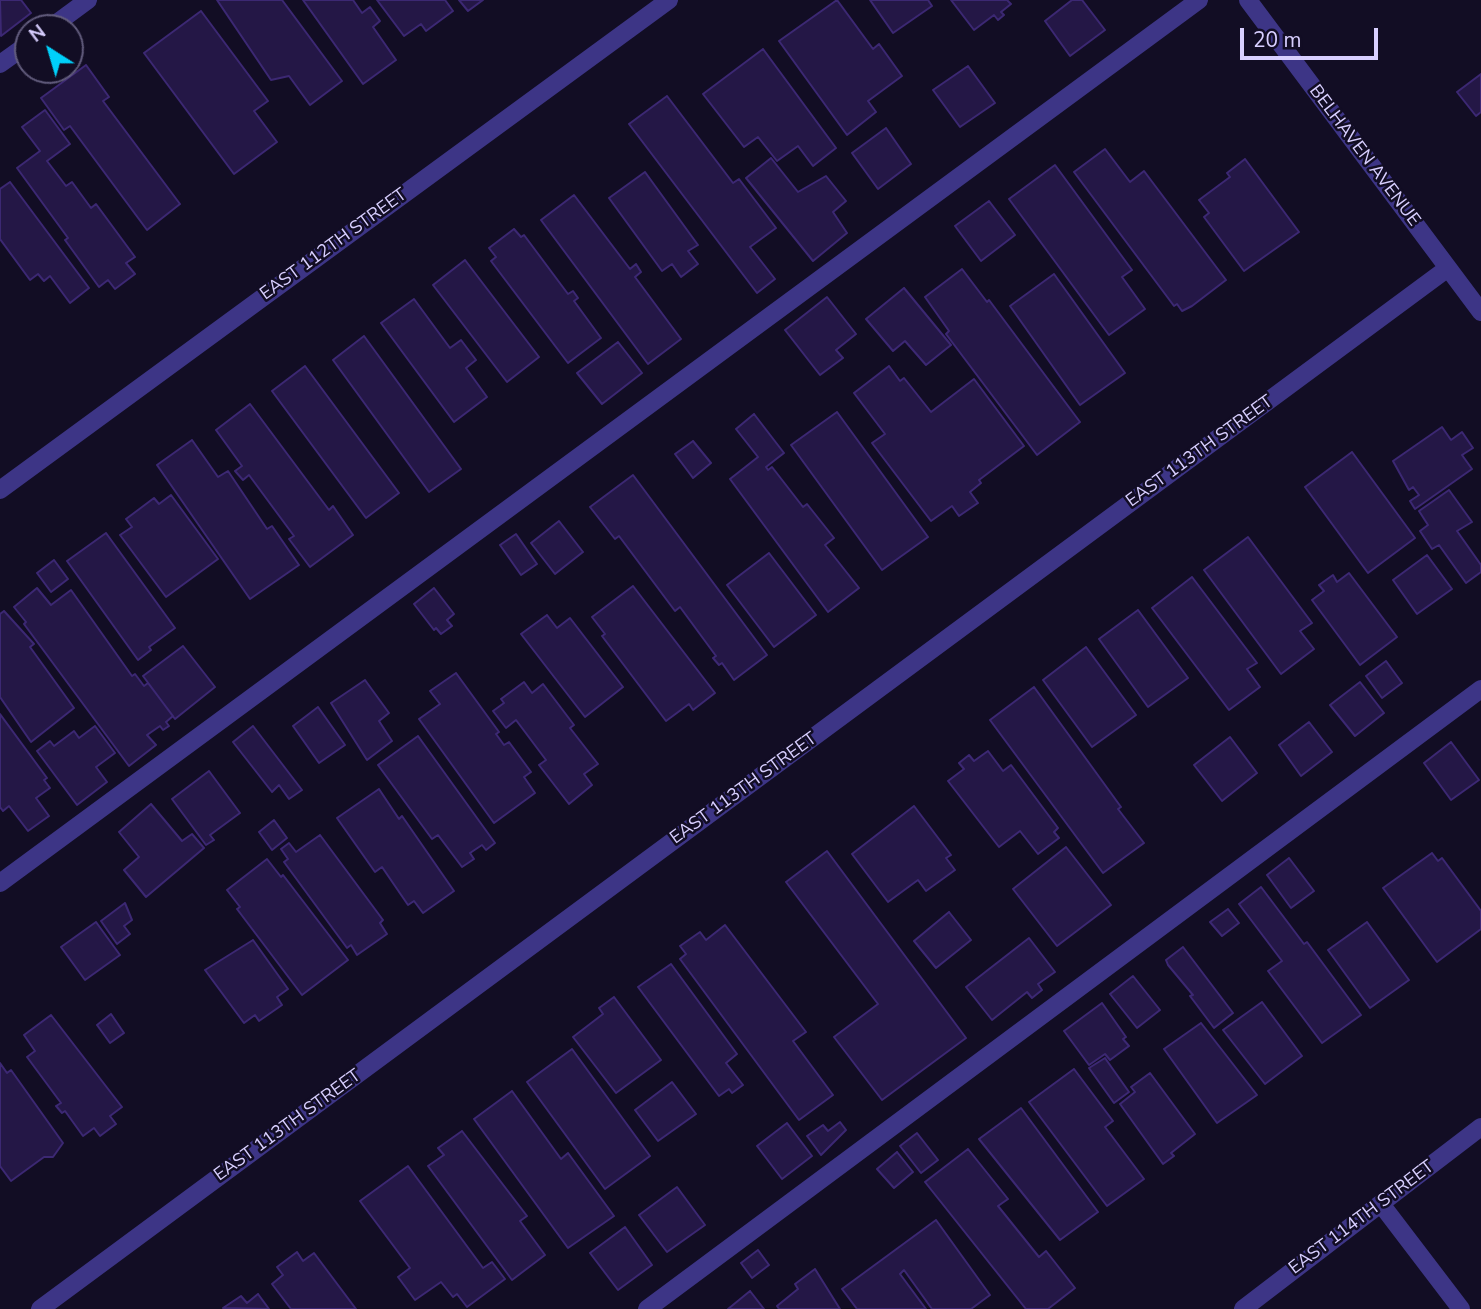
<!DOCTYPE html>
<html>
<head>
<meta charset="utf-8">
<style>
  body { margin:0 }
  #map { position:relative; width:1481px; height:1309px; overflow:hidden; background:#120d24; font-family:"Nunito Sans",sans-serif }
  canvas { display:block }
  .north { position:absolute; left:14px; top:14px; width:70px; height:70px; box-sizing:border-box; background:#120d24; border:2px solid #615b7c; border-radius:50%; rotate:323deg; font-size:19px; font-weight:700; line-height:28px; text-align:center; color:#d8cfff }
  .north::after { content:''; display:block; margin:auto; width:24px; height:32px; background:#00d0fa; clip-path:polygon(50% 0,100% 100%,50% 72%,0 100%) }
  .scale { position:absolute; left:1240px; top:28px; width:138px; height:32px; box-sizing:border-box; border:4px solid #d8cfff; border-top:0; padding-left:9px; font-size:21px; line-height:24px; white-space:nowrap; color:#d8cfff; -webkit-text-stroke:5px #120d24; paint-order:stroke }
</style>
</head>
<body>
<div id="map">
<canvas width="1481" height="1309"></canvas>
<div class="north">N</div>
<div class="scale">20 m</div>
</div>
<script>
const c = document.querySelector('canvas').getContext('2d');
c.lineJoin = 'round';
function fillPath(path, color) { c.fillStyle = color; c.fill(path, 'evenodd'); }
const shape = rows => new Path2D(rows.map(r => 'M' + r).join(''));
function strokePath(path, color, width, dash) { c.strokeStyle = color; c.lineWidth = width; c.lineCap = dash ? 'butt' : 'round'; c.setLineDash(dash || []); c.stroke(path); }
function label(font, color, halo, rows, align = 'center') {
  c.font = font + ' "Nunito Sans",sans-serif'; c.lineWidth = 5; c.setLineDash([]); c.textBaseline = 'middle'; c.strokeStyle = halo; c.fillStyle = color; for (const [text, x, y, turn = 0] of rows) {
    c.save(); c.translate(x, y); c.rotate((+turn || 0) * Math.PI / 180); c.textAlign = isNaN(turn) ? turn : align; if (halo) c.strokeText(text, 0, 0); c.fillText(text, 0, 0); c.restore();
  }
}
const building = shape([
  [0,0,21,0,31,13,1,36,0,0],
  [217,0,282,0,342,81,310,105,289,76,271,80,217,0],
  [303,0,353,0,362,13,370,7,380,21,373,27,396,60,363,84,303,0],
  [377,0,445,0,453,11,426,31,421,24,404,36,377,0],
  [459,0,483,0,468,11,459,0],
  [837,0,873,49,879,44,902,76,868,101,876,112,847,135,779,41,837,0],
  [870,0,928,0,932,6,893,33,870,0],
  [951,0,1007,0,1011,4,1001,12,1004,15,998,20,994,15,974,30,951,0],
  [1072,0,1082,0,1105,30,1070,56,1045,21,1072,0],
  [201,11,268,101,254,111,277,142,234,174,144,53,201,11],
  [763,49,836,148,813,166,798,146,777,161,758,137,744,147,703,94,763,49],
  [86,65,109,97,103,101,180,204,147,230,70,126,64,130,41,98,86,65],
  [968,66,995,103,960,127,933,90,968,66],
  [1481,74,1481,112,1476,116,1457,92,1481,74],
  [667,96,733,183,739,179,776,228,750,247,775,279,757,293,629,124,667,96],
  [45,110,70,144,47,161,66,186,72,182,91,208,96,204,135,257,126,263,135,274,115,289,108,280,99,287,65,240,68,238,17,168,40,151,22,127,45,110],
  [886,128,911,164,878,189,852,153,886,128],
  [1105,149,1130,182,1144,171,1226,280,1192,306,1182,311,1177,304,1174,306,1074,172,1105,149],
  [771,158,798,192,826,176,846,201,833,212,847,233,813,261,746,178,771,158],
  [1245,159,1299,232,1244,271,1204,217,1209,213,1199,200,1230,177,1227,173,1245,159],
  [1055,165,1132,270,1122,277,1145,309,1109,335,1009,199,1055,165],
  [645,172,698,245,688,251,698,264,681,277,672,264,662,271,609,198,645,172],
  [10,182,89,288,70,303,50,276,44,281,38,274,30,280,0,239,0,189,10,182],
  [574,195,630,269,636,264,641,272,635,277,681,339,648,364,541,220,574,195],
  [989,201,1015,235,981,261,955,226,989,201],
  [514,229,521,237,524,235,568,294,573,291,578,298,574,301,601,338,568,363,491,261,496,257,489,248,514,229],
  [465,260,539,357,507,382,433,285,465,260],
  [962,269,987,302,989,300,1080,422,1037,455,946,334,949,331,925,297,962,269],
  [1054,274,1125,373,1080,405,1010,306,1054,274],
  [904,288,951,345,926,365,905,341,893,351,866,319,904,288],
  [827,297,856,334,836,350,843,358,820,375,785,330,827,297],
  [414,299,450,348,461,340,476,360,466,368,487,397,454,422,381,323,414,299],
  [364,336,461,469,429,492,333,360,364,336],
  [618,342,642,373,602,404,577,373,618,342],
  [305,366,399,493,366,518,272,391,305,366],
  [889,366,900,381,904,378,931,412,974,379,1024,446,979,480,981,483,970,492,978,503,959,516,952,506,931,521,872,443,885,434,854,393,889,366],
  [250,404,329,510,333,506,353,535,310,567,289,539,294,536,249,475,243,480,235,471,242,466,216,430,250,404],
  [837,412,928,537,882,570,791,445,837,412],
  [754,414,784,453,766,467,768,470,772,467,803,507,807,504,834,538,825,545,859,588,828,612,730,479,758,457,736,429,754,414],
  [1442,427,1451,440,1462,432,1473,448,1462,455,1472,469,1415,509,1410,501,1419,495,1413,487,1409,490,1393,461,1442,427],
  [192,440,218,477,228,471,267,529,272,526,299,565,250,599,157,465,192,440],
  [693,441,711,463,693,478,675,454,693,441],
  [1352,452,1415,538,1368,573,1305,487,1352,452],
  [633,475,767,655,734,680,722,663,719,665,713,658,716,656,680,607,675,611,619,536,615,539,590,507,633,475],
  [1449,490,1472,522,1457,531,1481,565,1481,572,1466,583,1439,545,1432,549,1420,531,1428,525,1419,511,1449,490],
  [171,495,218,559,166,597,120,535,132,527,126,519,154,498,159,504,171,495],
  [559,521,583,552,555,574,531,543,559,521],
  [106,533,175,628,149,647,151,650,138,660,67,561,106,533],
  [516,534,537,564,521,575,500,545,516,534],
  [1248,537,1312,623,1300,631,1314,649,1281,674,1204,570,1248,537],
  [769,553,816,615,774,647,727,585,769,553],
  [1427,555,1452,589,1417,614,1393,580,1427,555],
  [54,560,68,579,51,592,37,573,54,560],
  [1349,573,1397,637,1360,665,1312,600,1324,591,1319,585,1333,575,1337,582,1349,573],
  [1192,577,1257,663,1247,669,1260,687,1229,710,1152,608,1192,577],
  [633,586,715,693,693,710,689,704,666,721,602,636,605,634,592,617,633,586],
  [37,588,51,605,71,590,132,676,135,674,144,686,148,683,173,716,166,722,169,726,163,730,160,726,147,735,156,745,129,766,24,624,26,622,14,607,37,588],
  [434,588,454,614,447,620,452,626,441,634,436,628,434,630,414,604,434,588],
  [1138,610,1188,678,1148,707,1099,639,1138,610],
  [4,611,34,644,30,647,74,708,31,742,0,697,0,614,4,611],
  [547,615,557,628,570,618,623,687,585,717,521,634,547,615],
  [183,646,215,687,175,719,143,676,183,646],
  [1086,647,1136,715,1092,747,1043,680,1086,647],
  [1386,661,1402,683,1382,698,1366,676,1386,661],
  [456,673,499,732,496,734,504,745,509,742,531,772,524,777,535,793,494,823,419,719,440,704,430,691,456,673],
  [365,680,389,713,379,721,392,741,367,760,331,703,365,680],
  [524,682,532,693,543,684,574,725,570,728,598,764,584,774,592,785,569,804,539,765,546,760,516,720,506,728,493,711,504,703,501,699,524,682],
  [1360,682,1384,713,1355,736,1330,705,1360,682],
  [1034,687,1121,807,1118,809,1144,843,1103,873,990,720,1034,687],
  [318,707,345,745,319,763,293,726,318,707],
  [0,714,47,778,44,780,50,788,36,798,49,816,28,831,9,806,3,811,0,807,0,714],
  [1309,722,1332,752,1301,776,1279,745,1309,722],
  [95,726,115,753,96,767,107,782,77,805,37,751,50,741,54,746,74,731,79,738,95,726],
  [253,726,302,790,289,799,279,785,272,792,233,742,253,726],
  [418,736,495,843,486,850,482,845,470,853,474,859,462,867,438,835,432,839,378,765,418,736],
  [1230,737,1257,773,1222,801,1194,765,1230,737],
  [1451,742,1479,780,1451,800,1424,763,1451,742],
  [988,751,1003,771,1011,765,1058,828,1054,832,1059,838,1038,854,1020,831,999,847,948,781,964,769,959,763,969,755,974,761,988,751],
  [209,771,240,813,210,835,214,840,206,845,172,799,209,771],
  [379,789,399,819,402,816,454,891,423,913,414,901,408,905,382,867,375,872,337,818,379,789],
  [151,804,182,841,192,834,204,848,146,897,124,870,139,857,119,832,151,804],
  [914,806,951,855,946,858,955,870,926,891,918,880,888,902,852,854,914,806],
  [274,820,287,838,272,850,259,832,274,820],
  [320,835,383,920,380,923,387,934,357,955,351,945,347,948,284,862,288,859,281,849,289,843,296,852,320,835],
  [1066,847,1111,905,1057,946,1013,889,1066,847],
  [827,851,966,1038,882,1100,834,1037,878,1004,786,882,827,851],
  [1432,853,1438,861,1442,858,1481,911,1481,929,1437,962,1383,888,1432,853],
  [1289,858,1314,891,1291,908,1267,875,1289,858],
  [267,859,281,877,283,875,348,960,302,995,237,909,240,907,227,890,267,859],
  [1261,887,1304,944,1307,942,1361,1015,1322,1043,1268,971,1282,961,1239,904,1261,887],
  [125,903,132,920,124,926,130,934,117,944,101,921,125,903],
  [1228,909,1239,923,1222,936,1210,922,1228,909],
  [949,912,971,940,936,968,914,941,949,912],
  [96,922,120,955,85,980,61,947,96,922],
  [1367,922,1409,980,1370,1008,1328,950,1367,922],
  [725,925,806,1032,793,1041,833,1095,799,1120,680,959,686,954,680,946,700,932,706,940,725,925],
  [1029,938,1055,972,1038,984,1042,990,1032,998,1027,992,992,1020,966,987,1029,938],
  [253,940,288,989,277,997,282,1005,259,1021,255,1015,244,1023,205,970,253,940],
  [1183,947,1233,1013,1214,1028,1190,996,1193,995,1168,965,1166,960,1183,947],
  [671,964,737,1054,726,1063,743,1085,732,1093,729,1089,719,1096,638,987,671,964],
  [1133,976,1160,1010,1137,1028,1110,994,1133,976],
  [614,997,661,1060,616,1093,573,1037,603,1014,599,1008,614,997],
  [1262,1002,1302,1056,1265,1084,1223,1030,1262,1002],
  [1102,1003,1126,1037,1123,1039,1129,1046,1110,1060,1105,1054,1089,1065,1064,1031,1102,1003],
  [111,1014,124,1033,110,1043,97,1025,111,1014],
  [51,1015,122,1107,110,1116,116,1124,100,1136,94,1128,83,1136,65,1111,62,1113,56,1106,61,1103,27,1057,35,1051,24,1035,51,1015],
  [1201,1023,1257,1095,1217,1123,1164,1049,1201,1023],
  [572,1049,650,1156,605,1189,527,1082,572,1049],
  [1105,1058,1129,1092,1114,1103,1089,1068,1105,1058],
  [0,1063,7,1073,11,1070,63,1143,53,1157,44,1157,11,1181,0,1166,0,1063],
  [1074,1069,1113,1121,1105,1127,1144,1179,1107,1206,1029,1102,1074,1069],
  [1150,1073,1195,1134,1171,1153,1174,1156,1163,1164,1120,1104,1135,1092,1131,1087,1150,1073],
  [672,1082,696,1114,658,1141,635,1110,672,1082],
  [512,1091,561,1159,568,1153,614,1216,568,1248,474,1119,512,1091],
  [1021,1108,1098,1212,1060,1240,979,1139,1021,1108],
  [840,1122,846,1130,821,1155,807,1136,823,1125,828,1131,840,1122],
  [787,1123,812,1156,782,1179,757,1146,787,1123],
  [462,1131,527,1216,520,1221,545,1255,512,1280,428,1166,444,1155,438,1148,462,1131],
  [917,1133,938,1160,921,1173,900,1146,917,1133],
  [968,1149,1008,1199,998,1206,1039,1257,1046,1251,1075,1288,1048,1309,1026,1309,925,1182,968,1149],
  [897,1152,913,1172,894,1188,877,1169,897,1152],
  [408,1166,483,1268,492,1262,505,1279,467,1307,457,1294,453,1297,441,1282,415,1300,398,1277,410,1268,360,1201,408,1166],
  [677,1187,705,1225,667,1252,639,1215,677,1187],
  [936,1220,990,1295,971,1309,932,1309,904,1270,900,1274,926,1309,857,1309,842,1289,936,1220],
  [625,1227,652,1265,618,1290,590,1253,625,1227],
  [758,1250,769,1265,752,1278,741,1263,758,1250],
  [297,1252,303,1261,314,1253,356,1309,291,1309,272,1284,283,1275,277,1267,297,1252],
  [815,1269,840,1309,779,1309,777,1306,798,1289,795,1284,815,1269],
  [750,1291,764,1309,728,1309,750,1291],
  [258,1294,269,1309,223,1308,241,1296,247,1303,258,1294]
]);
const minor = shape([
  [1248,0,1481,312],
  [50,28,88,0],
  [0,64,28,44],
  [0,490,669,0],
  [0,883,1199,0],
  [1381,1204,1461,1309],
  [40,1309,1448,268],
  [647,1309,1481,689],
  [1243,1309,1481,1127]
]);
const streetNames = [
  ["BELHAVEN AVENUE",1364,156,53],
  ["EAST 112TH STREET",334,245,-36],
  ["EAST 113TH STREET",1200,452,-36],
  ["EAST 113TH STREET",744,789,-36],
  ["EAST 113TH STREET",288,1126,-36],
  ["EAST 114TH STREET",1362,1218,-37]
];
fillPath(building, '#241746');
strokePath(building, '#3c2873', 2);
strokePath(minor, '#3d3586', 18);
label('18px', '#d8cfff', '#120d24', streetNames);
</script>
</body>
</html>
